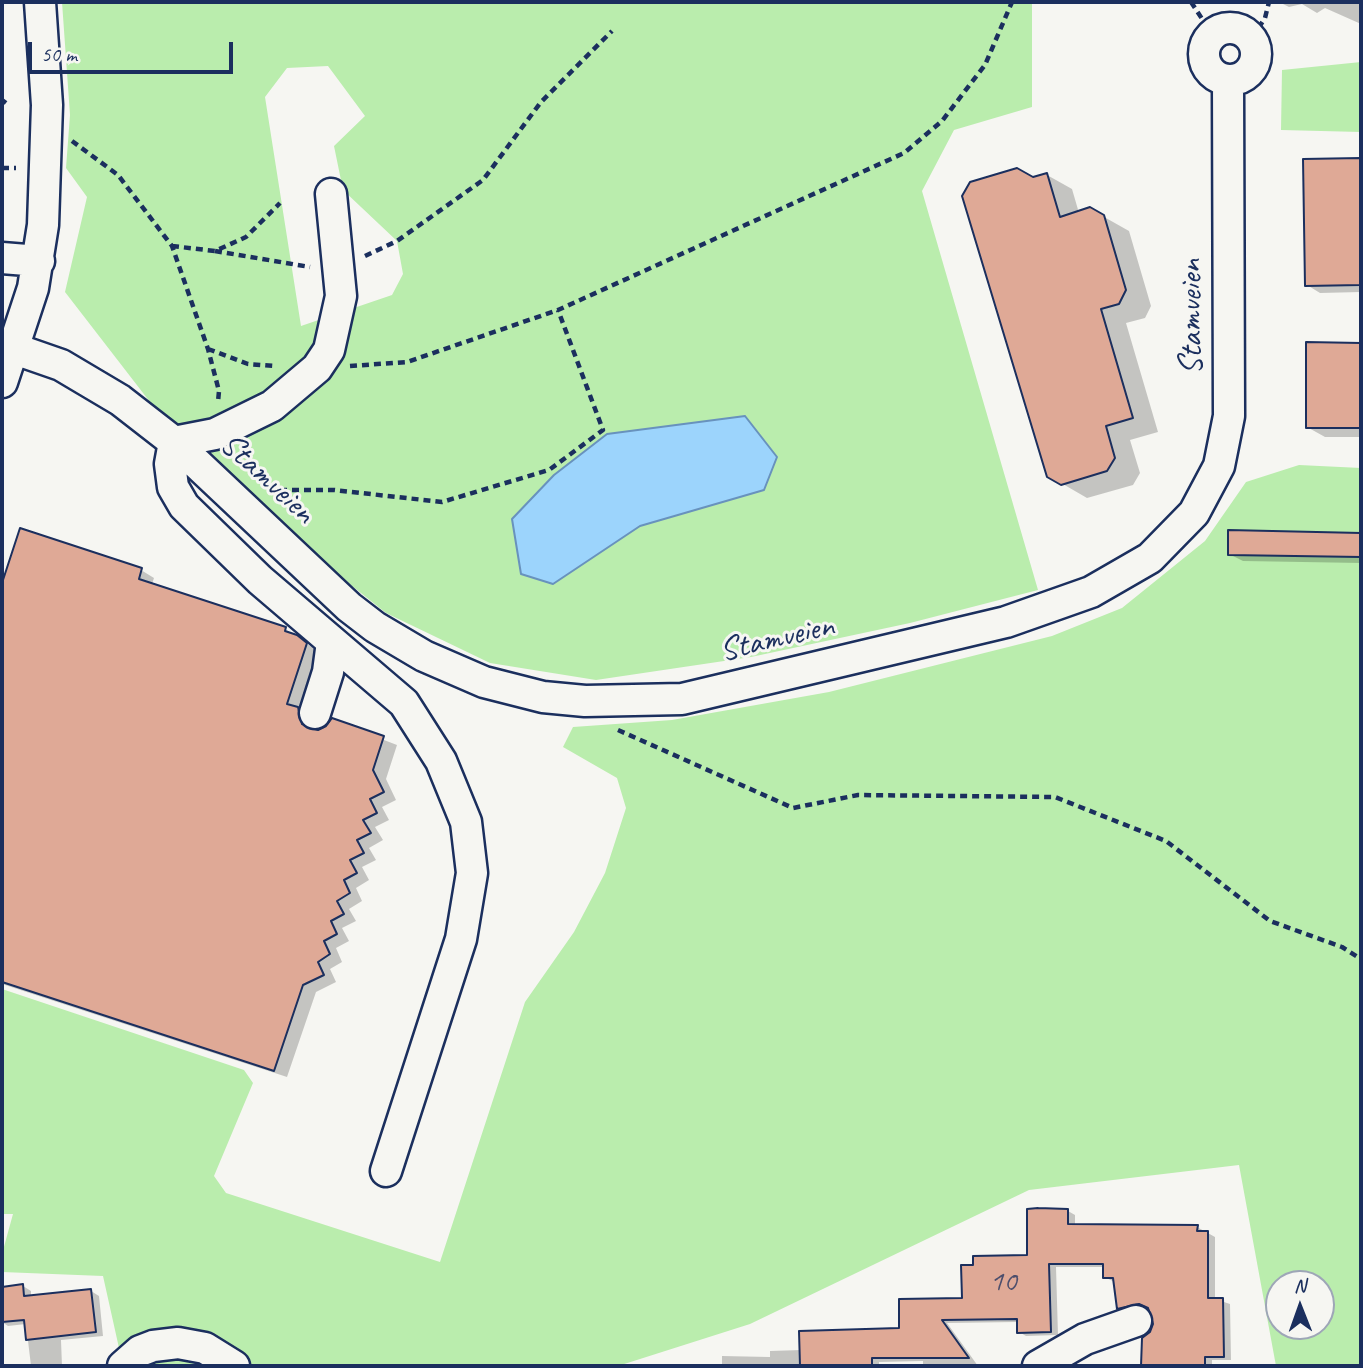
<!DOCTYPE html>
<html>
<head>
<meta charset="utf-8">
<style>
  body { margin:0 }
  #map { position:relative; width:1363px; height:1368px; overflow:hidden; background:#f6f6f2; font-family:Caveat,sans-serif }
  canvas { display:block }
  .frame { position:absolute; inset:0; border:4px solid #1b2f5e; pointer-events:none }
  .north { position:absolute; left:1265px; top:1270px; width:70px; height:70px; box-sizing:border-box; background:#f6f6f2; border:2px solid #9ea6b7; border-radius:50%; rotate:359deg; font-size:19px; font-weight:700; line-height:28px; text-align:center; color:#1b2f5e }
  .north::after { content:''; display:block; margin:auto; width:24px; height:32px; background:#1b2f5e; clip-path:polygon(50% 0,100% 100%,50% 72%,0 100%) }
  .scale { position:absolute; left:28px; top:42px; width:205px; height:32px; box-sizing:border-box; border:4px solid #1b2f5e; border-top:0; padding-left:9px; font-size:21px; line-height:24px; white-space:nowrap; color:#1b2f5e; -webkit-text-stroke:5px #f6f6f2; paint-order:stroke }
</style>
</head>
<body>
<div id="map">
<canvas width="1363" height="1368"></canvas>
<div class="frame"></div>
<div class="north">N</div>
<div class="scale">50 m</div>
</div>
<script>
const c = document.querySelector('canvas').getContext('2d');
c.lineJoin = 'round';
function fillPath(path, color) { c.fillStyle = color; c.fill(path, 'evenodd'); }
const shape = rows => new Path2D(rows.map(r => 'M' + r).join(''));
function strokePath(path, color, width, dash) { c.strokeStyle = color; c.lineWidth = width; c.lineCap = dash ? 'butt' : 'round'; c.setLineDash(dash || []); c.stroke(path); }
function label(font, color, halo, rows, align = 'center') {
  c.font = font + ' Caveat,sans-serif'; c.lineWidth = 6; c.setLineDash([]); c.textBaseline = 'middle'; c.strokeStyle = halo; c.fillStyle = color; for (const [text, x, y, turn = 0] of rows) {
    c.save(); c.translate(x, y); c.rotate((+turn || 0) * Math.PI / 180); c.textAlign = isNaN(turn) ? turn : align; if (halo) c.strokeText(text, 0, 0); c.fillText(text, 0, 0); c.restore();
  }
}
const green = shape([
  [62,2,1032,2,1032,107,954,130,922,191,1038,590,910,623,751,657,596,680,490,663,386,613,292,538,186,430,150,402,65,292,87,197,66,168,70,115],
  [328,66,365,116,334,146,343,190,397,241,403,274,392,295,301,326,265,97,287,68],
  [607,434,764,490,640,526,512,519,554,475],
  [1361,62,1361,132,1281,130,1282,70],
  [1299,465,1361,468,1361,1366,1276,1366,1239,1165,1029,1190,750,1324,618,1366,123,1366,103,1276,2,1272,2,1254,13,1214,2,1214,2,989,244,1070,253,1083,214,1176,226,1193,440,1262,525,1002,574,932,605,873,626,808,617,778,563,747,573,727,672,720,829,692,1052,636,1122,608,1205,541,1246,482],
  [1279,1284,1321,1284,1321,1326,1279,1326]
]);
const water = shape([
  [745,416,777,457,764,490,640,526,553,584,521,574,512,519,554,475,607,434,745,416]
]);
const shadow = shape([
  [1279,2,1361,2,1361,24,1325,8,1317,13,1302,4,1289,7],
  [1361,160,1361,292,1320,293,1307,285,1304,161],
  [1047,175,1072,189,1079,213,1090,209,1129,231,1151,306,1145,318,1126,323,1158,432,1130,440,1140,473,1133,485,1087,498,1049,476,1033,179],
  [1308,344,1361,345,1361,437,1325,437,1307,427],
  [21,531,141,570,154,578,152,584,285,629,319,652,300,710,311,717,314,730,327,728,332,720,397,745,386,779,396,800,382,807,389,820,375,827,383,840,369,848,376,860,362,867,369,880,356,888,362,901,349,909,356,921,342,928,349,941,336,948,342,962,330,969,336,982,316,992,287,1077,2,984,2,584],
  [1230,532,1361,535,1361,563,1243,561,1229,554],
  [1068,1211,1075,1215,1075,1226,1197,1227,1215,1237,1215,1299,1230,1304,1231,1360,1212,1360,1212,1366,1143,1366,1143,1338,1151,1333,1155,1324,1154,1314,1147,1308,1126,1312,1119,1308,1115,1282,1104,1277,1104,1267,1056,1267,1058,1335,1026,1336,1019,1332,1018,1322,947,1323,978,1366,923,1366,923,1361,879,1362,879,1366,692,1366,722,1364,722,1356,770,1357,770,1351,801,1350,901,1329,964,1300,1029,1256],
  [23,1286,31,1291,31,1297,91,1291,99,1296,103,1336,61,1340,62,1366,31,1366,26,1324,8,1326,2,1322,2,1289]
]);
const building = shape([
  [1361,158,1361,285,1305,286,1303,159,1361,158],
  [1017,168,1033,177,1047,173,1060,217,1090,207,1104,215,1126,290,1119,304,1101,309,1133,418,1106,426,1115,458,1107,471,1061,485,1047,477,962,196,970,182,1017,168],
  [1306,342,1361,343,1361,428,1306,428,1306,342],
  [20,528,142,568,139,579,286,627,285,631,297,635,307,643,287,704,298,707,302,724,318,730,326,726,332,718,384,736,373,770,384,792,370,799,377,813,363,820,371,833,357,840,364,853,350,860,357,873,344,880,350,893,337,901,344,914,331,921,337,934,324,941,330,954,318,962,324,975,303,985,274,1071,2,982,2,583,20,528],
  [1228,530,1361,533,1361,557,1228,555,1228,530],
  [1038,1208,1068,1209,1068,1224,1198,1225,1197,1231,1208,1231,1208,1298,1223,1298,1224,1357,1205,1357,1205,1366,1141,1366,1142,1338,1150,1332,1153,1324,1148,1308,1139,1304,1117,1309,1113,1278,1103,1278,1103,1264,1049,1264,1051,1332,1017,1333,1017,1319,942,1320,969,1358,872,1358,872,1366,800,1366,799,1331,899,1328,899,1299,962,1298,961,1265,973,1265,973,1256,1027,1255,1027,1209,1038,1208],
  [23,1284,24,1296,91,1289,96,1332,26,1340,24,1320,2,1322,2,1287,23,1284]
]);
const path = shape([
  [1191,2,1212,34],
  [1252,38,1265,18,1269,2],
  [2,100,6,103],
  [72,141,118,175,172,246,208,349,219,391,218,402],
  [2,168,16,168],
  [172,246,215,251,246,237,280,203],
  [215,251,310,267],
  [365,256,397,241,483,180,541,102,612,31],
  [208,349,248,364,275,366],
  [350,366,407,362,558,310,904,153,942,121,985,65,1012,2],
  [268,490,334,490,442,502,549,470,603,430,558,310],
  [618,730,793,808,858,795,1055,797,1166,841,1270,921,1342,947,1361,959]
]);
const minor = shape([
  '1204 54a26 26 0 1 1 52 0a26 26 0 1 1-52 0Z',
  [331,194,341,296,329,350,317,368,272,406,215,434,174,442,170,464,173,487,184,506,260,580,404,703,441,761,466,822,472,873,461,939,386,1171],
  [2,258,39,261],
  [15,349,61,365,120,400,174,442,349,607,375,627,424,656,484,682,543,697,585,701,682,699,1006,622,1091,592,1150,558,1194,513,1219,466,1229,416,1228,80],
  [2,382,33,288,43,225,47,105,40,2],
  [315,713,328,672,332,642],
  [123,1366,140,1351,153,1346,178,1343,205,1348,234,1366],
  [1038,1366,1085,1339,1136,1321]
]);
const numberNames = [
  ["10",1003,1282]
];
const streetNames = [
  ["Stamveien",1192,317,-90],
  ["Stamveien",267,479,43],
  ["Stamveien",777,639,-13]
];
fillPath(green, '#baedad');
fillPath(water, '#9cd4fc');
strokePath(water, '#6892bd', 2);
fillPath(shadow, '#0003');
fillPath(building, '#dfa996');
strokePath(building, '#1b2f5e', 2);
strokePath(minor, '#1b2f5e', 35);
strokePath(path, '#1b2f5e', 4.5, [7, 5]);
strokePath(minor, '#f6f6f2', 30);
label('30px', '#4c4e6c', null, numberNames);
label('33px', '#1b2f5e', '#f6f6f2', streetNames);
</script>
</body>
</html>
